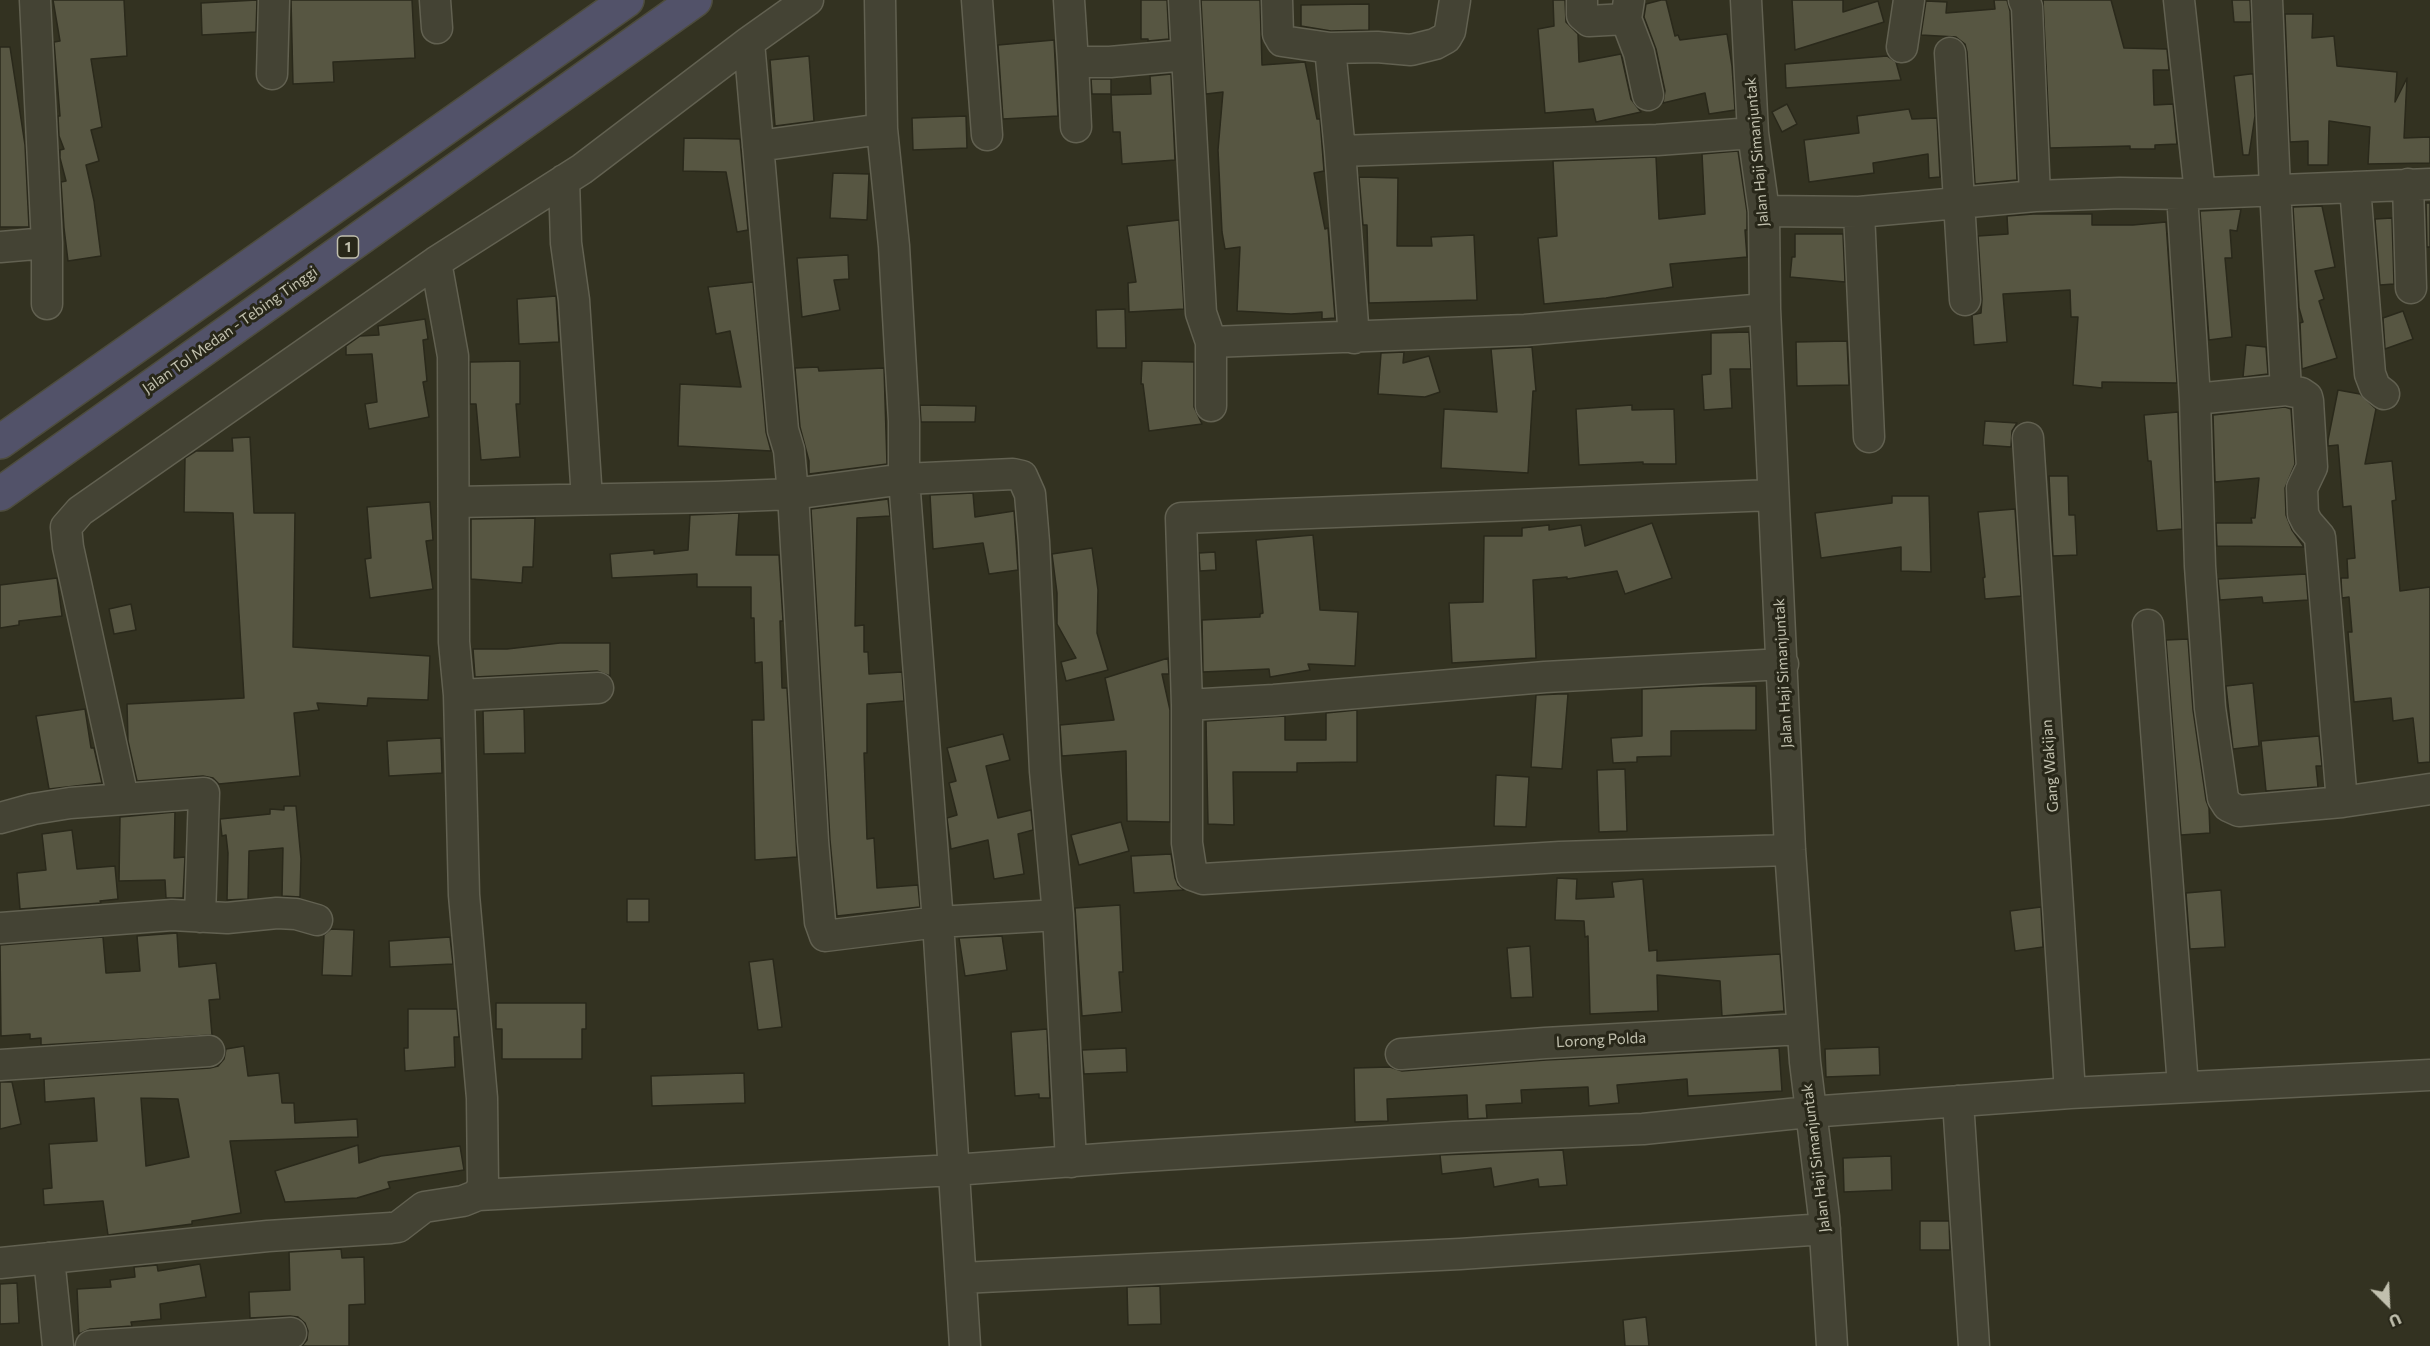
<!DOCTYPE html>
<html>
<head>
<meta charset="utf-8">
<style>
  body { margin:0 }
  #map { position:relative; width:2430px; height:1346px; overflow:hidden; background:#333221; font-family:Commissioner,sans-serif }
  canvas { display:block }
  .north { position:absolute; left:2358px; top:1274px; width:60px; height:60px; -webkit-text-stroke:4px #282719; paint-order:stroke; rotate:156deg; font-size:16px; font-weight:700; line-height:24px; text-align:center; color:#c1c0ae }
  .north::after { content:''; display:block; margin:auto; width:21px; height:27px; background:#c1c0ae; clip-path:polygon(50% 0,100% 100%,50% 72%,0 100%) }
</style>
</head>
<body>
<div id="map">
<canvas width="2430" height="1346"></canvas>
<div class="north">U</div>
</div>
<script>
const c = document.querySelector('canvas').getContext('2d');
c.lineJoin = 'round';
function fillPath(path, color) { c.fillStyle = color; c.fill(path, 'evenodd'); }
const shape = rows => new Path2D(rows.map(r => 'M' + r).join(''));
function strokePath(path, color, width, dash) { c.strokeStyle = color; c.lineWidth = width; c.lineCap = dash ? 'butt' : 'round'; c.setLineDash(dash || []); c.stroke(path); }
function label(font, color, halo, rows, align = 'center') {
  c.font = font + ' Commissioner,sans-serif'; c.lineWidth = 6; c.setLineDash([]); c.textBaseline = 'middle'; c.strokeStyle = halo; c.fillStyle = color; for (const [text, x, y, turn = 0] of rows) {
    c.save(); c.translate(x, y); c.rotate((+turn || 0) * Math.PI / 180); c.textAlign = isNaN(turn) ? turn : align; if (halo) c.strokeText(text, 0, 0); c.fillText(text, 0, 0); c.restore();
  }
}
const building = shape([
  [53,0,124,0,127,56,91,59,102,127,91,130,99,161,86,165,94,201,101,256,68,261,64,228,61,182,66,181,60,158,60,150,64,149,59,136,58,116,60,116,54,42,60,41,53,0],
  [257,0,256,32,202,35,201,3,257,0],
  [291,0,412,0,415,58,333,62,334,82,293,84,291,0],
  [1141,0,1167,0,1169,39,1148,41,1148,39,1141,39,1141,0],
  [1201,0,1260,0,1262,65,1305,62,1317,119,1320,119,1324,171,1314,173,1325,229,1328,228,1335,318,1322,319,1322,312,1291,314,1237,311,1240,247,1225,249,1222,232,1218,150,1223,92,1206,94,1201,0],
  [1553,0,1565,0,1566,22,1578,34,1579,62,1621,54,1631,99,1641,112,1596,122,1593,109,1545,113,1538,29,1554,26,1553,0],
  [1661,0,1666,0,1675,36,1678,35,1680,40,1727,34,1732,66,1735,110,1709,114,1705,93,1663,103,1665,91,1656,49,1644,17,1646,4,1661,0],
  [1792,0,1843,0,1843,12,1878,1,1884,22,1795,50,1792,0],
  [1994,0,2007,0,2010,11,2017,180,1975,184,1967,52,1965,44,1956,37,1921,35,1926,1,1947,2,1946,13,1995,9,1994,0],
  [2043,0,2111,0,2124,48,2167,49,2169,70,2153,70,2154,105,2173,104,2177,144,2155,145,2155,149,2130,149,2130,146,2050,148,2043,0],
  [2232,0,2250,0,2251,22,2234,22,2232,0],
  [1369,4,1369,30,1331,31,1301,26,1301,5,1369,4],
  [2285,14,2313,14,2312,38,2334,36,2337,66,2397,72,2395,102,2407,78,2404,138,2430,137,2430,163,2368,164,2370,127,2329,121,2328,165,2308,165,2308,141,2290,142,2285,14],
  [1054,40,1058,116,1003,119,998,45,1054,40],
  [0,47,10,47,25,145,29,227,0,227,0,47],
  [809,56,814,121,775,126,770,60,809,56],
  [1887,56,1896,62,1901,80,1786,88,1785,64,1887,56],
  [1171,74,1175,160,1122,164,1120,132,1113,132,1111,95,1151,94,1150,76,1171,74],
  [2250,74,2253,74,2255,116,2249,155,2243,155,2234,76,2250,74],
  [1091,79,1111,79,1111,94,1092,94,1091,79],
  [1787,104,1797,124,1782,132,1772,112,1787,104],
  [1909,109,1912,119,1937,118,1940,177,1929,178,1928,154,1873,163,1874,173,1809,182,1804,140,1859,133,1857,116,1909,109],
  [966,116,967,148,913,150,912,118,966,116],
  [684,138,740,139,748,230,737,232,726,172,683,171,684,138],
  [1738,151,1747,212,1747,230,1745,230,1747,257,1670,264,1673,287,1606,298,1544,304,1538,238,1557,236,1553,161,1656,157,1659,219,1705,214,1702,154,1738,151],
  [833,173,869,174,867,220,830,218,833,173],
  [1359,177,1398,178,1397,246,1432,246,1431,237,1474,235,1477,300,1369,303,1367,225,1363,225,1359,177],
  [2426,203,2430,203,2430,247,2427,247,2426,203],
  [2322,206,2335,267,2315,271,2324,299,2319,301,2337,358,2302,369,2300,323,2303,322,2299,308,2293,207,2322,206],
  [2241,209,2237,231,2230,230,2232,258,2225,258,2232,337,2209,340,2200,211,2241,209],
  [2033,214,2092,214,2092,225,2133,225,2166,222,2177,383,2102,382,2102,388,2073,385,2078,317,2071,317,2070,290,2003,294,2007,342,1974,345,1972,315,1981,313,1982,299,1978,236,2008,234,2007,216,2033,214],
  [2392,218,2394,284,2380,285,2375,219,2392,218],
  [1179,220,1184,309,1129,312,1128,283,1136,282,1127,226,1179,220],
  [1795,234,1843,234,1845,282,1790,277,1792,257,1795,257,1795,234],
  [848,255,849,279,834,280,840,310,802,317,797,258,848,255],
  [753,282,766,432,771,451,678,446,680,384,741,387,730,331,716,334,708,287,753,282],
  [556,296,559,342,519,344,517,299,556,296],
  [1125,309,1126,348,1097,348,1096,310,1125,309],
  [2403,311,2413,339,2385,349,2383,318,2403,311],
  [425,319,428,339,423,340,427,381,423,382,429,417,369,429,365,404,377,402,372,354,346,355,346,346,360,336,379,335,378,326,425,319],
  [1749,332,1751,369,1730,369,1732,408,1704,410,1702,375,1711,374,1711,333,1749,332],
  [1847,341,1849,385,1797,386,1796,342,1847,341],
  [2246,345,2266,347,2268,374,2243,377,2246,345],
  [1532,347,1536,391,1533,391,1528,473,1441,468,1444,409,1497,412,1491,349,1532,347],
  [1404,352,1403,363,1429,356,1440,392,1425,397,1378,394,1381,353,1404,352],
  [520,361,520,404,516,404,520,457,481,460,476,404,470,404,470,362,520,361],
  [1142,361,1194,362,1194,407,1202,424,1149,431,1143,384,1141,384,1142,361],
  [818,367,819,371,884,368,887,464,809,474,809,461,800,427,795,368,818,367],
  [2338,390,2360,394,2376,409,2365,464,2392,461,2396,500,2392,501,2400,591,2430,587,2430,762,2418,763,2413,718,2393,721,2391,698,2354,702,2348,632,2352,632,2349,597,2342,598,2341,578,2348,578,2347,559,2355,558,2351,506,2343,507,2338,445,2328,446,2328,440,2338,390],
  [920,405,976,406,975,422,921,422,920,405],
  [1632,405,1632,410,1674,409,1676,464,1643,464,1643,462,1579,465,1576,409,1632,405],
  [2285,407,2291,409,2295,464,2285,488,2286,515,2292,530,2304,547,2217,546,2216,523,2252,523,2251,518,2255,518,2259,478,2215,482,2213,415,2285,407],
  [2178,412,2182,529,2157,531,2151,461,2148,461,2144,415,2178,412],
  [1985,421,2017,423,2012,431,2011,447,1983,445,1985,421],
  [250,437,254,513,295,513,293,647,430,656,428,700,368,698,367,706,317,703,319,710,294,713,300,776,219,784,213,778,203,776,137,781,128,741,127,704,244,698,233,513,184,512,185,458,196,451,233,451,232,438,250,437],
  [2049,476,2068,476,2069,515,2075,515,2077,555,2053,556,2049,476],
  [973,493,975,517,1014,511,1018,570,989,574,983,543,933,549,930,495,973,493],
  [1892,496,1929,496,1931,572,1901,571,1901,547,1821,558,1815,513,1892,503,1892,496],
  [888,499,890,516,857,518,855,626,864,625,864,652,868,652,869,674,902,672,904,701,867,704,867,753,864,753,867,839,874,838,877,888,918,885,920,907,837,916,830,840,811,509,888,499],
  [430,502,433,540,426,541,433,589,370,598,365,559,371,558,367,507,430,502],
  [2015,509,2021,596,1985,599,1983,578,1985,577,1978,512,2015,509],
  [739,513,736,555,779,555,783,621,780,621,782,688,787,688,797,857,755,860,752,720,764,720,762,662,755,663,754,618,751,618,751,587,697,587,697,574,612,578,610,554,654,550,654,554,688,550,690,515,739,513],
  [535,518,533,567,523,567,522,583,471,579,471,519,535,518],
  [1652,523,1672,578,1625,594,1617,571,1567,579,1567,577,1533,580,1536,658,1452,663,1449,603,1483,602,1484,536,1522,536,1522,528,1549,525,1549,530,1581,525,1585,546,1652,523],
  [1313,535,1320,610,1358,612,1355,666,1308,664,1310,670,1270,677,1269,669,1203,672,1202,620,1260,617,1260,614,1263,613,1256,540,1313,535],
  [1092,548,1098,590,1097,633,1108,670,1066,681,1061,662,1076,658,1057,624,1057,593,1052,554,1092,548],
  [1215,552,1216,570,1200,571,1199,553,1215,552],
  [2306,574,2308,600,2263,603,2262,597,2220,600,2218,579,2306,574],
  [57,578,62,616,19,621,19,625,0,628,0,585,57,578],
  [131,604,136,630,114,634,109,609,131,604],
  [2188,639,2193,710,2206,800,2209,808,2210,833,2181,835,2166,640,2188,639],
  [560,643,610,643,610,676,597,671,475,677,473,649,507,649,560,643],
  [1168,658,1169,674,1162,674,1170,710,1170,822,1127,821,1126,751,1062,756,1060,725,1114,720,1105,678,1168,658],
  [2253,683,2259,746,2233,749,2226,686,2253,683],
  [1704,686,1756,686,1756,730,1671,731,1671,756,1637,757,1637,762,1613,763,1611,738,1642,736,1642,689,1704,686],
  [1558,694,1568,694,1562,769,1531,767,1536,695,1558,694],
  [85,709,91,748,94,748,102,783,49,789,36,716,85,709],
  [524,709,525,753,484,754,483,711,524,709],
  [1357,710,1357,762,1297,763,1297,772,1233,772,1234,825,1208,824,1206,721,1285,716,1285,740,1326,740,1326,713,1357,710],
  [1003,734,1010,760,986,766,998,818,1031,810,1033,830,1018,834,1024,874,994,879,988,840,951,849,947,818,957,815,949,783,956,781,947,748,1003,734],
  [2319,736,2322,766,2316,766,2318,787,2266,791,2261,741,2319,736],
  [441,738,442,773,389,776,387,741,441,738],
  [1625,769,1627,831,1599,832,1597,770,1625,769],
  [1496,775,1529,777,1526,827,1494,826,1496,775],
  [284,806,296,806,301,859,300,897,282,896,283,848,249,851,248,899,227,900,228,853,226,835,222,836,220,819,270,814,270,809,284,810,284,806],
  [175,812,174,858,185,857,183,898,166,898,165,880,119,881,120,817,175,812],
  [1121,822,1129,851,1079,865,1071,835,1121,822],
  [72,830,77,869,115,866,118,899,100,901,101,903,20,909,17,873,46,870,42,834,72,830],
  [1171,854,1175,878,1178,885,1184,890,1134,893,1131,856,1171,854],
  [1557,878,1577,879,1576,899,1614,897,1612,882,1643,879,1649,951,1657,950,1657,961,1780,954,1784,1011,1722,1016,1720,981,1657,975,1658,1011,1590,1014,1588,936,1585,937,1584,921,1555,920,1557,878],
  [2221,890,2225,947,2190,949,2186,893,2221,890],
  [627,899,649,899,649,922,627,922,627,899],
  [1120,905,1123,972,1119,972,1122,1012,1082,1016,1075,908,1120,905],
  [2041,907,2043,947,2015,951,2010,911,2041,907],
  [331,929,354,930,352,976,322,975,324,935,331,929],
  [177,933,179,967,216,963,220,999,209,1000,212,1035,41,1045,41,1038,30,1039,30,1034,1,1036,0,945,103,937,106,973,140,971,137,936,177,933],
  [1002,936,1007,970,965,976,959,938,1002,936],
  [450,937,453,964,390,967,389,941,450,937],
  [1530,946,1533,997,1511,998,1507,948,1530,946],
  [773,959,782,1027,758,1030,749,962,773,959],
  [496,1003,586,1003,586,1029,582,1029,582,1059,502,1059,502,1029,496,1029,496,1003],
  [408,1009,457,1009,459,1037,454,1037,455,1067,405,1071,404,1048,408,1048,408,1009],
  [1047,1029,1050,1098,1039,1098,1039,1094,1015,1096,1011,1032,1047,1029],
  [244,1046,248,1076,279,1073,282,1103,294,1103,295,1123,357,1119,358,1137,230,1141,241,1213,192,1221,192,1224,108,1235,103,1201,44,1205,43,1189,52,1188,49,1144,97,1141,94,1098,45,1102,44,1079,210,1068,218,1066,224,1059,226,1049,244,1046],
  [141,1098,178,1099,189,1157,146,1166,141,1098],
  [1879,1047,1880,1075,1826,1077,1825,1049,1879,1047],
  [1126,1048,1127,1072,1084,1074,1082,1050,1126,1048],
  [1779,1048,1782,1091,1688,1096,1687,1079,1617,1085,1619,1103,1589,1106,1588,1087,1521,1090,1522,1103,1486,1105,1487,1118,1468,1119,1467,1095,1387,1099,1388,1121,1355,1122,1354,1068,1390,1067,1402,1071,1546,1060,1779,1048],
  [744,1073,745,1103,652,1106,651,1076,744,1073],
  [0,1082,12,1082,21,1124,0,1129,0,1082],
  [358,1145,359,1163,381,1156,460,1146,464,1170,388,1182,390,1188,357,1198,285,1202,275,1171,358,1145],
  [1563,1150,1567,1185,1539,1187,1538,1179,1494,1187,1491,1168,1442,1174,1440,1155,1563,1150],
  [1891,1156,1892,1190,1844,1192,1843,1158,1891,1156],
  [1920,1221,1949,1221,1950,1250,1920,1250,1920,1221],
  [341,1249,342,1258,364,1257,365,1304,349,1305,349,1346,302,1346,307,1340,308,1331,305,1323,298,1317,290,1316,250,1318,249,1292,290,1290,289,1252,341,1249],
  [200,1264,206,1297,160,1304,161,1319,131,1322,132,1326,90,1329,79,1334,77,1289,111,1287,110,1280,135,1277,134,1267,157,1265,158,1271,200,1264],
  [17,1283,19,1323,0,1324,0,1284,17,1283],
  [1160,1286,1161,1324,1128,1325,1127,1287,1160,1286],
  [1646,1317,1649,1346,1625,1346,1623,1320,1646,1317]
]);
const minor = shape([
  [35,0,47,243,47,304],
  [435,0,437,28],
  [880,0,882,129,894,246,904,421,904,479,938,922,965,1346],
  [977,0,987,135],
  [1069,0,1073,62],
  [1184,0,1201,313,1211,342,1211,406],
  [1277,0,1278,34,1282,41,1330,48,1340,151,1657,140,1753,133],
  [1582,0,1582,15,1589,21,1626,19],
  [1629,0,1626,19,1639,53,1648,95],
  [1746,0,1753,133,1764,211,1765,309,1790,850,1805,1062,1824,1217,1832,1346],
  [2024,0,2027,7,2035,196],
  [2179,0,2200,193],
  [2267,0,2275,189,2286,390,2301,393,2307,397,2308,401,2312,467,2302,488,2303,514,2307,522,2320,537,2342,802],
  [749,42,783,430,789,450,793,494,813,841,820,922,825,936,938,922,1058,915],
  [1902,47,1909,0],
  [1330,48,1377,47,1411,50,1435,44,1446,38,1450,31,1455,0],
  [1950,53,1965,300],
  [272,74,274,0],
  [1076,127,1073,62,1110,62,1187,55],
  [758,146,882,129],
  [1340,151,1354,338],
  [564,180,566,243,574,300,587,499],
  [2408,184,2411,288],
  [2355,187,2370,374,2375,387,2384,394],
  [2182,194,2195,399,2200,566,2210,708,2223,798,2228,806,2239,811,2342,802,2430,789],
  [1764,211,1859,212,2035,196,2120,193,2182,194,2430,184],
  [1859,212,1869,437],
  [0,247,47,243],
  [1211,342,1525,330,1765,309],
  [2195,399,2286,390],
  [2028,438,2070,1093],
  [455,502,716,497,793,494,904,479,1013,474,1022,476,1030,494,1034,542,1045,771,1058,915,1071,1162],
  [2148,625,2183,1086],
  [1783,664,1545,677,1274,700,1187,705,1187,843,1192,875,1203,879,1560,857,1790,850],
  [459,695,598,688],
  [1187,705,1181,518,1773,495],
  [123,798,68,547,66,527,80,511,436,262,582,169,749,42,808,0],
  [0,818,33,809,70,803,204,793,200,917],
  [0,928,172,915,227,918,277,913,296,914,317,920],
  [1401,1054,1545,1043,1802,1029],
  [0,1065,209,1051],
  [1958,1101,1974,1346],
  [478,1195,954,1170,1127,1157,1454,1137,1643,1129,1809,1112,2070,1093,2430,1075],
  [49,1258,58,1346],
  [0,1263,268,1236,391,1228,398,1227,424,1207,463,1201,478,1195,483,1185,482,1098,464,895,459,695,454,642,453,356,436,262],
  [961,1278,1460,1254,1825,1229],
  [91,1346,291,1333]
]);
const highway = shape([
  [0,442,627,0],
  [0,494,695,0]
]);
const shields = [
  [348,247,21]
];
const shieldNames = [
  ["1",348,247]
];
const streetNames = [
  ["Jalan Haji Simanjuntak",1757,152,-95],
  ["Jalan Tol Medan - Tebing Tinggi",230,330,-35],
  ["Jalan Haji Simanjuntak",1783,673,-93],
  ["Gang Wakijan",2050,766,-94],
  ["Lorong Polda",1601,1040,-3],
  ["Jalan Haji Simanjuntak",1816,1158,-97]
];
fillPath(building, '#575642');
strokePath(building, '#2a291b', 1.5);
strokePath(minor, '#626151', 33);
strokePath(highway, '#4e4d3e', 36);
strokePath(minor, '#444334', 30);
strokePath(highway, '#525269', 33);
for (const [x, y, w] of shields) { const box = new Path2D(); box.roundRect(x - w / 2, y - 11, w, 22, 4.5); c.fillStyle = '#282719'; c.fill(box); strokePath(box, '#c1c0ae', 1.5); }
label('bold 14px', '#c1c0ae', null, shieldNames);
label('15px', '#c1c0ae', '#282719', streetNames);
</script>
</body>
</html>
